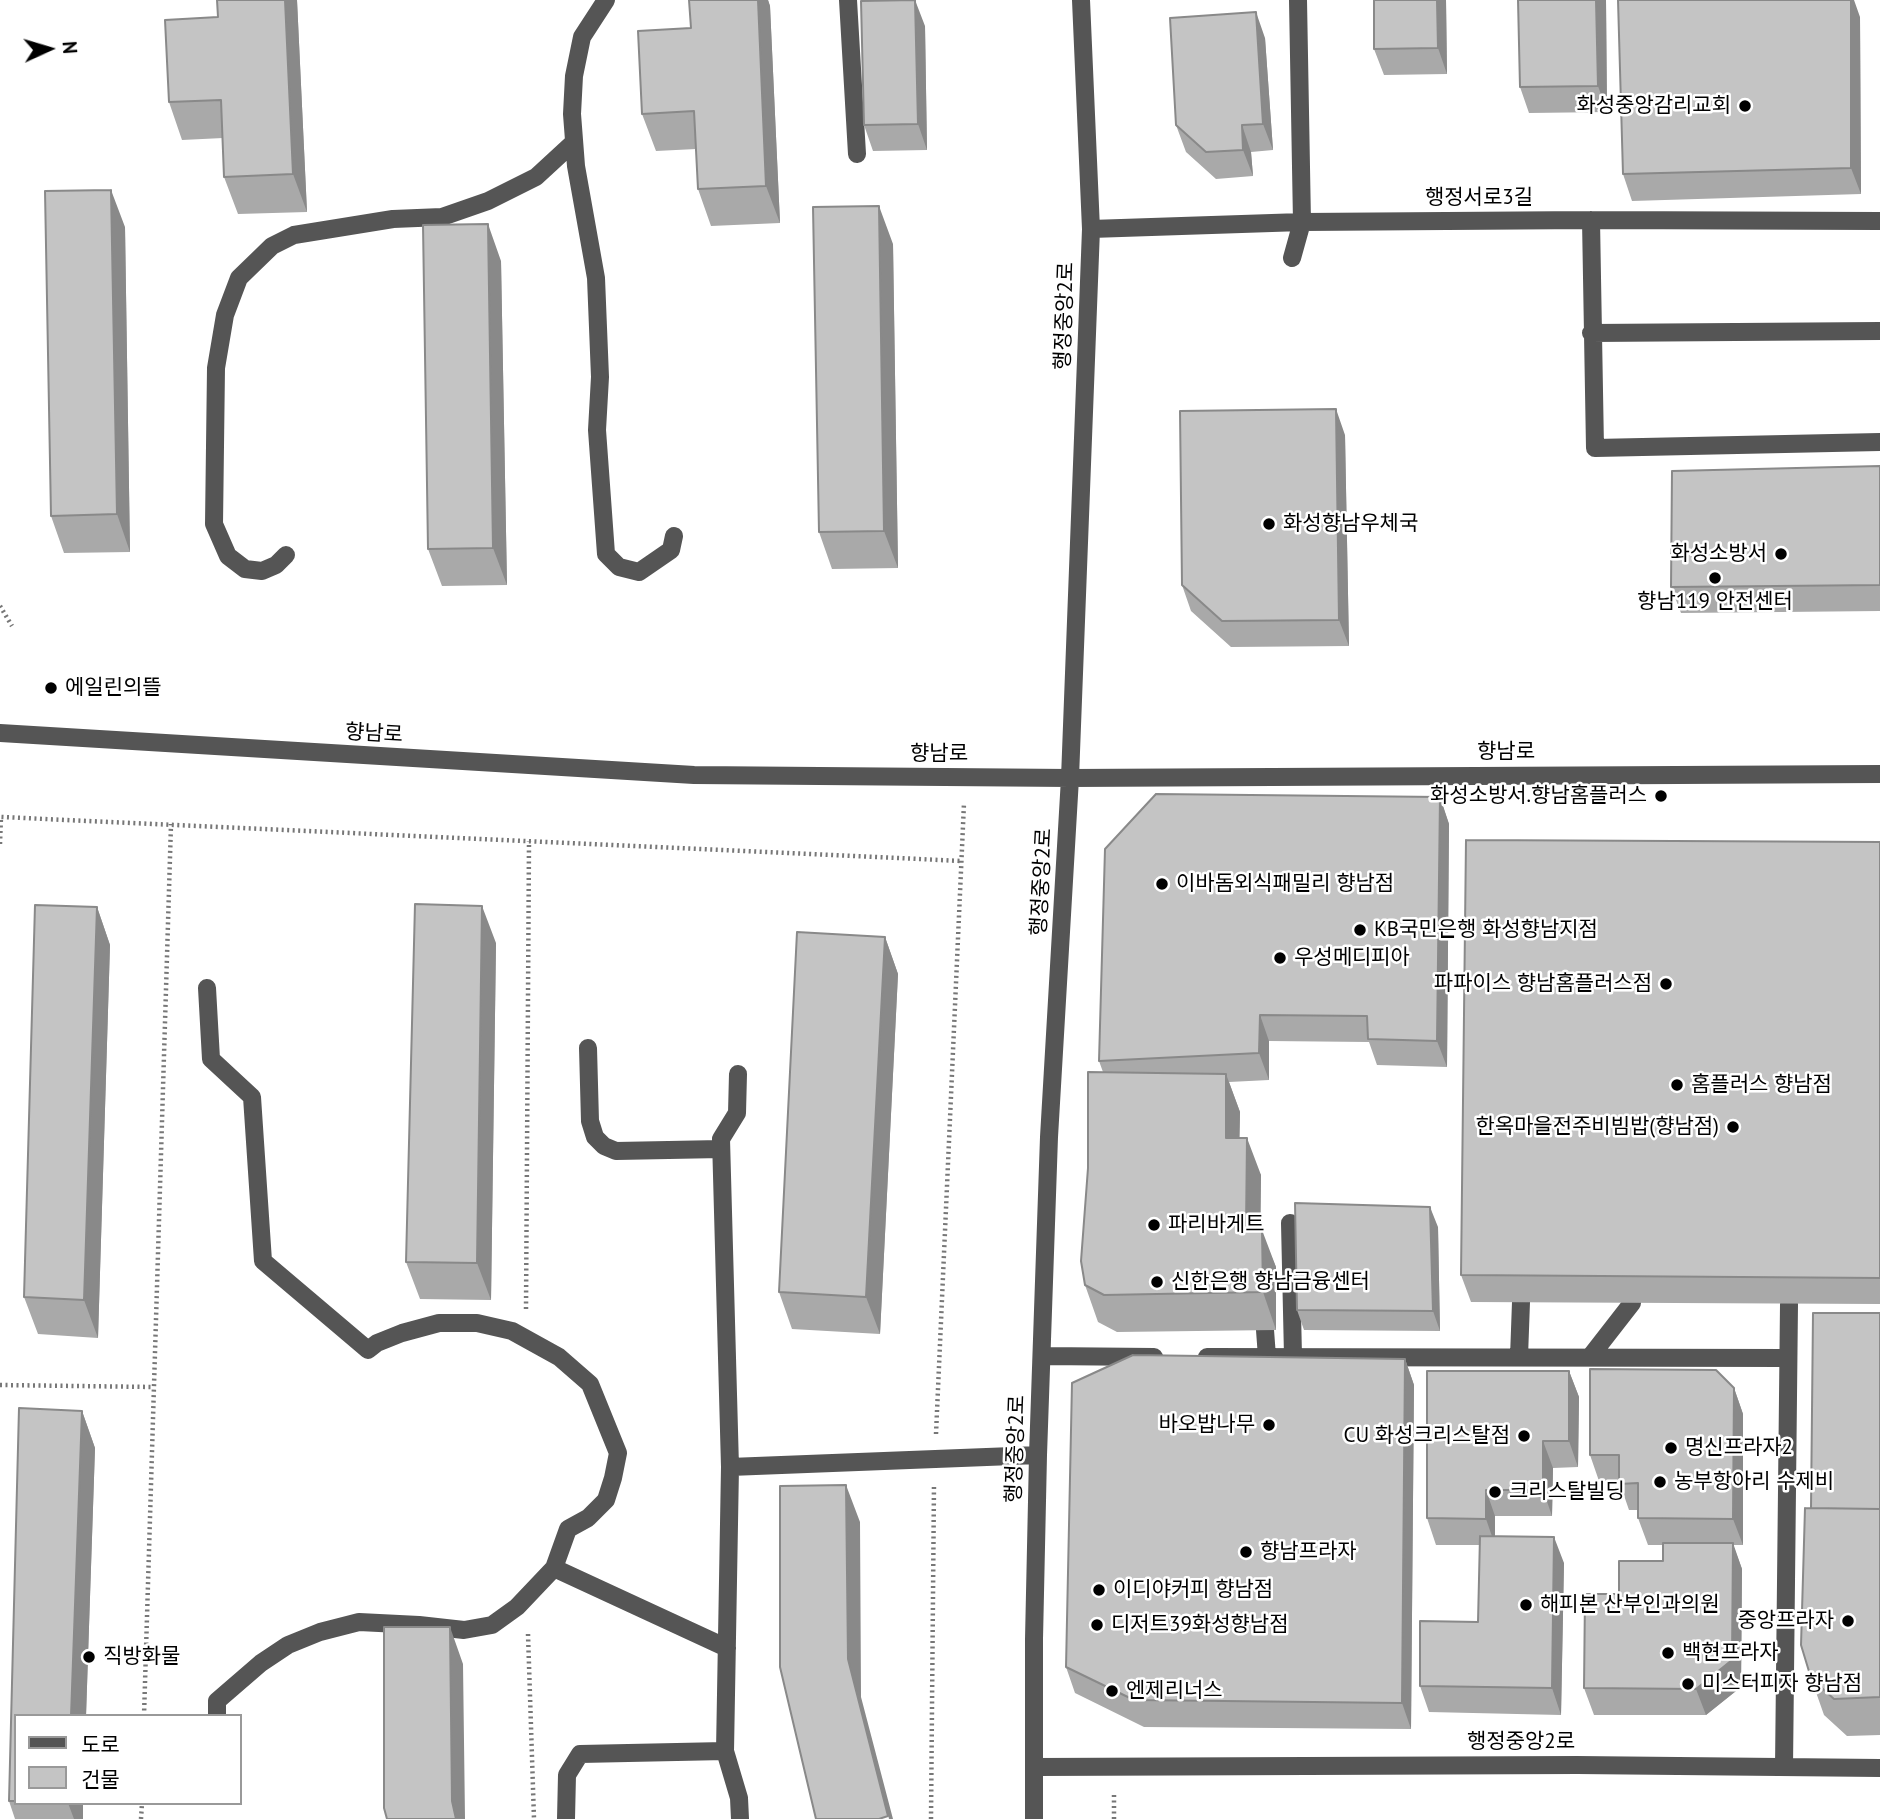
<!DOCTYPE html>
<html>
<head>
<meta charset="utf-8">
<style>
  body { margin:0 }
  #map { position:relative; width:1880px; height:1819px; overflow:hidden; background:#fff; font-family:"PT Sans","Noto Sans KR",sans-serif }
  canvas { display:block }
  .legend { position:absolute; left:14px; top:1714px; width:228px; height:91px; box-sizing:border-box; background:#fff; border:2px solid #999; margin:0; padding:9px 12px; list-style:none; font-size:21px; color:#000 }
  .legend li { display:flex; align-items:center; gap:14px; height:35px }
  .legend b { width:35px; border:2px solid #999 }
  .north { position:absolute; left:14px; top:14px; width:70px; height:70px; -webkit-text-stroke:5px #fff; paint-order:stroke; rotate:86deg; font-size:19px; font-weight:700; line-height:28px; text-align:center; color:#000 }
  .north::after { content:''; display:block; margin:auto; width:24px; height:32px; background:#000; clip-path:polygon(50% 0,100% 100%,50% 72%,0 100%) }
</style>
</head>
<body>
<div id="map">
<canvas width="1880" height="1819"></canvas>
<ul class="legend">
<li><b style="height:9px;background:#555"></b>도로</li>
<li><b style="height:19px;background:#c4c4c4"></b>건물</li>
</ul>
<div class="north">N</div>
</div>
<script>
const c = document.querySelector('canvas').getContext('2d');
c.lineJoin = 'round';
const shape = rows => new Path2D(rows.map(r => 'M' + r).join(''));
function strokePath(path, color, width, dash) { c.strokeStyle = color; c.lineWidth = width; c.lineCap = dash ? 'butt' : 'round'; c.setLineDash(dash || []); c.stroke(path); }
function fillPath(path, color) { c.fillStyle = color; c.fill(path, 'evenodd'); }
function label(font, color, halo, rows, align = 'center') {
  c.font = font + ' "PT Sans","Noto Sans KR",sans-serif'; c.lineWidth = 5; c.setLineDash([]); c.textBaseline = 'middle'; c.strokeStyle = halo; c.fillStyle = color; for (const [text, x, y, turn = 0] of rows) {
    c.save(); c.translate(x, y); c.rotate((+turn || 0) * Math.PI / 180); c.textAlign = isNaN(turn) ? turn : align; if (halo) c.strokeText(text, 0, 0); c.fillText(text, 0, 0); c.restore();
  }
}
const path = shape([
  [0,606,12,626],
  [0,844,1,817,962,861],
  [526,1309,529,841],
  [0,1385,154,1387],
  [936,1434,964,803],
  [528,1634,534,1819],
  [144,1716,171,824],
  [141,1819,142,1803],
  [931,1819,934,1484],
  [1114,1819,1114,1795]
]);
const minor = shape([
  [606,0,582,37,574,76,572,114,576,166,596,278,600,377,597,430,606,554,619,567,639,572,671,550,674,536],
  [848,0,857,154],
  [1591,220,1595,448,1880,442],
  [1091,229,1302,222,1591,220,1880,221],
  [1292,258,1302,222,1298,0],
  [1591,333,1880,331],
  [286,555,276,565,262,571,245,569,228,556,214,524,216,368,225,315,239,278,272,246,294,235,393,219,442,217,488,201,536,177,574,142],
  [0,733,694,775,1070,778,1880,774],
  [207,988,211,1059,252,1097,263,1261,368,1350,377,1343,402,1333,439,1323,477,1323,512,1331,559,1357,590,1384,618,1453,613,1478,606,1500,588,1518,568,1529,554,1568],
  [588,1048,590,1121,595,1137,604,1146,616,1151,721,1149],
  [738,1074,737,1113,721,1139,730,1467,1038,1455],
  [1290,1223,1293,1356],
  [1265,1330,1267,1357],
  [1043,1356,1154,1357],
  [1207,1357,1788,1358],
  [1519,1357,1521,1302],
  [1590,1357,1632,1303],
  [730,1467,725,1751,739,1798,740,1819],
  [217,1716,217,1701,261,1663,288,1645,320,1632,359,1622,419,1625,464,1630,492,1625,517,1607,554,1568,727,1648],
  [1036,1767,1577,1765,1880,1768],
  [1784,1767,1789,1304],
  [566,1819,567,1775,580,1754,725,1751],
  [1034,1819,1034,1639,1038,1455,1049,1137,1070,778,1091,229,1081,0]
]);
const wall = shape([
  [217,0,297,0,307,212,238,214,224,177,223,138,182,140,169,102,218,17],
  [689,0,768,0,770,6,780,223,711,226,698,189,696,149,656,151,642,114,691,28],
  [1374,0,1446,0,1447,74,1384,75,1374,49],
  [1606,0,1607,112,1529,113,1520,87],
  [1860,17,1861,194,1632,201,1623,174],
  [925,26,927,150,873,151,864,125],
  [1265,38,1273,150,1251,152,1253,176,1216,179,1186,152,1176,125],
  [125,227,130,552,64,553,51,516],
  [893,244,898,568,832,569,819,532],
  [501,261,507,585,442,586,428,549],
  [1345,435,1349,646,1231,647,1191,611,1182,585],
  [1880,466,1880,611,1681,613,1671,587],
  [1440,797,1449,824,1447,1067,1377,1065,1369,1042,1269,1041,1269,1080,1229,1082,1240,1112,1239,1138,1261,1175,1260,1230,1276,1267,1276,1330,1117,1332,1098,1322,1085,1285,1103,1072,1099,1061],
  [1880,842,1880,1304,1471,1302,1461,1275],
  [97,907,110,945,98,1338,38,1334,24,1297],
  [885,937,898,974,880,1334,792,1329,779,1292],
  [496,943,491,1300,420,1299,406,1262],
  [1438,1227,1440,1331,1304,1330,1297,1310],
  [1880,1313,1880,1735,1847,1736,1824,1715,1811,1678,1811,1508],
  [1405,1359,1414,1385,1411,1729,1144,1727,1075,1693,1066,1667],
  [1569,1371,1579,1397,1578,1467,1553,1468,1552,1516,1495,1516,1495,1536,1564,1563,1561,1715,1429,1712,1420,1686,1478,1622,1480,1545,1436,1545,1427,1518],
  [1734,1388,1743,1414,1743,1545,1733,1545,1742,1569,1741,1687,1706,1715,1594,1715,1584,1688,1619,1594,1663,1561,1663,1545,1648,1545,1638,1518,1638,1510,1629,1510,1619,1481,1599,1481,1590,1455],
  [19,1408,82,1411,95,1448,86,1716,16,1716,16,1803,83,1803,83,1819,15,1819,9,1801]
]);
const shadedWall = shape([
  [285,0,297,0,307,212,293,174],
  [758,0,768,0,770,6,780,223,766,186],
  [915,0,925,26,927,150,918,124],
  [1437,0,1446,0,1447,74,1438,48],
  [1596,0,1606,0,1607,112,1598,86],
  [1851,0,1854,0,1860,17,1861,194,1851,168],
  [1256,12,1265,38,1273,150,1263,124],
  [1242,125,1251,152,1253,176,1243,150],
  [111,190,125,227,130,552,117,514],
  [879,206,893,244,898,568,884,531],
  [488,224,501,261,507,585,493,548],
  [1336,409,1345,435,1349,646,1339,620],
  [1440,797,1449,824,1447,1067,1437,1041],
  [482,906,496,943,491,1300,477,1263],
  [97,907,110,945,98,1338,84,1300],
  [885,937,898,974,880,1334,866,1297],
  [1260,1015,1269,1041,1269,1080,1259,1053],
  [1226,1074,1240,1112,1239,1175,1226,1138],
  [1247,1138,1261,1175,1260,1267,1246,1229],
  [1430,1207,1438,1227,1440,1331,1433,1311],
  [1262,1230,1276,1267,1276,1330,1263,1292],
  [1405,1359,1414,1385,1411,1729,1402,1703],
  [1569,1371,1579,1397,1578,1467,1569,1441],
  [1734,1388,1743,1414,1743,1545,1733,1519],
  [82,1411,95,1448,86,1716,71,1716],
  [1543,1441,1553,1468,1552,1516,1543,1490],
  [846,1485,860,1522,861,1697,893,1819,889,1819,848,1659],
  [1486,1490,1495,1516,1495,1545,1486,1519],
  [1554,1537,1564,1563,1561,1715,1552,1688],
  [1733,1543,1742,1569,1741,1687,1706,1715,1696,1689],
  [450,1627,463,1664,465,1819,456,1819,452,1801],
  [68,1803,83,1803,83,1819,74,1819]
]);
const building = shape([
  [217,0,285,0,293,174,224,177,221,100,169,102,165,20,218,17,217,0],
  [689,0,758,0,766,186,698,189,694,111,642,114,638,31,691,28,689,0],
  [915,0,918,124,864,125,861,1,915,0],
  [1374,0,1437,0,1438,48,1374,49,1374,0],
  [1518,0,1596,0,1598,86,1520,87,1518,0],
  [1618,0,1851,0,1851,168,1623,174,1618,0],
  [1256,12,1263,124,1242,125,1243,150,1206,152,1176,125,1170,18,1256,12],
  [111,190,117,514,51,516,45,191,111,190],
  [879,206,884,531,819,532,813,207,879,206],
  [488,224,493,548,428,549,423,225,488,224],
  [1336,409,1339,620,1222,621,1182,585,1180,411,1336,409],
  [1880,466,1880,585,1671,587,1672,471,1880,466],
  [1156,794,1440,797,1437,1041,1368,1039,1367,1016,1260,1015,1259,1053,1099,1061,1105,849,1156,794],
  [1466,840,1880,842,1880,1278,1461,1275,1466,840],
  [415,904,482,906,477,1263,406,1262,415,904],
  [35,905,97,907,84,1300,24,1297,35,905],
  [797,932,885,937,866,1297,779,1292,797,932],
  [1088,1072,1226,1074,1226,1138,1247,1138,1246,1229,1262,1230,1263,1292,1104,1295,1085,1285,1081,1261,1088,1168,1088,1072],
  [1295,1203,1430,1207,1433,1311,1297,1310,1295,1203],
  [1813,1313,1880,1313,1880,1509,1811,1508,1813,1313],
  [1133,1355,1405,1359,1402,1703,1134,1700,1066,1667,1072,1383,1133,1355],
  [1590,1369,1716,1370,1734,1388,1733,1519,1638,1518,1638,1483,1619,1484,1619,1455,1590,1455,1590,1369],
  [1427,1371,1569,1371,1569,1441,1543,1441,1543,1490,1486,1490,1486,1519,1427,1518,1427,1371],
  [19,1408,82,1411,71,1716,16,1716,16,1801,9,1801,19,1408],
  [846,1485,848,1659,888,1816,879,1819,816,1819,780,1667,780,1486,846,1485],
  [1805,1508,1880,1509,1880,1697,1834,1699,1811,1678,1801,1645,1805,1508],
  [1480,1536,1554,1537,1552,1688,1420,1686,1420,1621,1478,1622,1480,1536],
  [1663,1543,1733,1543,1732,1660,1696,1689,1584,1688,1585,1594,1619,1594,1619,1561,1663,1561,1663,1543],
  [384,1627,450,1627,452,1801,456,1819,387,1819,384,1808,384,1627]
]);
const markers = [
  [1745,106,7,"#000"],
  [1269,524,7,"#000"],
  [1781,554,7,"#000"],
  [1715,578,7,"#000"],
  [51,688,7,"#000"],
  [1661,796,7,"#000"],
  [1162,884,7,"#000"],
  [1360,930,7,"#000"],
  [1280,958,7,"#000"],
  [1666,984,7,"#000"],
  [1677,1085,7,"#000"],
  [1733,1127,7,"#000"],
  [1154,1225,7,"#000"],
  [1157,1282,7,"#000"],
  [1269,1425,7,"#000"],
  [1524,1436,7,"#000"],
  [1671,1448,7,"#000"],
  [1660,1482,7,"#000"],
  [1495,1492,7,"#000"],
  [1246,1552,7,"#000"],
  [1099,1590,7,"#000"],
  [1526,1605,7,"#000"],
  [1848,1621,7,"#000"],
  [1097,1625,7,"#000"],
  [1668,1653,7,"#000"],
  [89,1657,7,"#000"],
  [1688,1684,7,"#000"],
  [1112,1691,7,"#000"]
];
const poiNames = [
  ["화성중앙감리교회",1731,106,"right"],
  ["화성향남우체국",1283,524],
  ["화성소방서",1767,554,"right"],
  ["향남119 안전센터",1715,602,"center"],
  ["에일린의뜰",65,688],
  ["화성소방서.향남홈플러스",1647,796,"right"],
  ["이바돔외식패밀리 향남점",1176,884],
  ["KB국민은행 화성향남지점",1374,930],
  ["우성메디피아",1294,958],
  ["파파이스 향남홈플러스점",1652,984,"right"],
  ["홈플러스 향남점",1691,1085],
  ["한옥마을전주비빔밥(향남점)",1719,1127,"right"],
  ["파리바게트",1168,1225],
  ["신한은행 향남금융센터",1171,1282],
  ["바오밥나무",1255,1425,"right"],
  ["CU 화성크리스탈점",1510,1436,"right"],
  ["명신프라자2",1685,1448],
  ["농부항아리 수제비",1674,1482],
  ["크리스탈빌딩",1509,1492],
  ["향남프라자",1260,1552],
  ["이디야커피 향남점",1113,1590],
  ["해피본 산부인과의원",1540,1605],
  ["중앙프라자",1834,1621,"right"],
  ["디저트39화성향남점",1111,1625],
  ["백현프라자",1682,1653],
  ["직방화물",103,1657],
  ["미스터피자 향남점",1702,1684],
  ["엔제리너스",1126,1691]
];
const streetNames = [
  ["행정서로3길",1479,198],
  ["행정중앙2로",1065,316,-88],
  ["향남로",374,734,3],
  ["향남로",1506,752],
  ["향남로",939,754],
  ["행정중앙2로",1042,882,-87],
  ["행정중앙2로",1016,1449,-88],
  ["행정중앙2로",1521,1742]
];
strokePath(path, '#777', 4.5, [2, 3.5]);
strokePath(minor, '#555', 18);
fillPath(wall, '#a9a9a9');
fillPath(shadedWall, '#898989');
fillPath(building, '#c4c4c4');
strokePath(building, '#898989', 2);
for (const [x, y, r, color] of markers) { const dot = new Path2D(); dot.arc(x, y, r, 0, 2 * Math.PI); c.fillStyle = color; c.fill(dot); strokePath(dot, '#fff', 2.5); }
label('21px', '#000', '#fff', poiNames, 'left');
label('21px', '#000', '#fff', streetNames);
</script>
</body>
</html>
